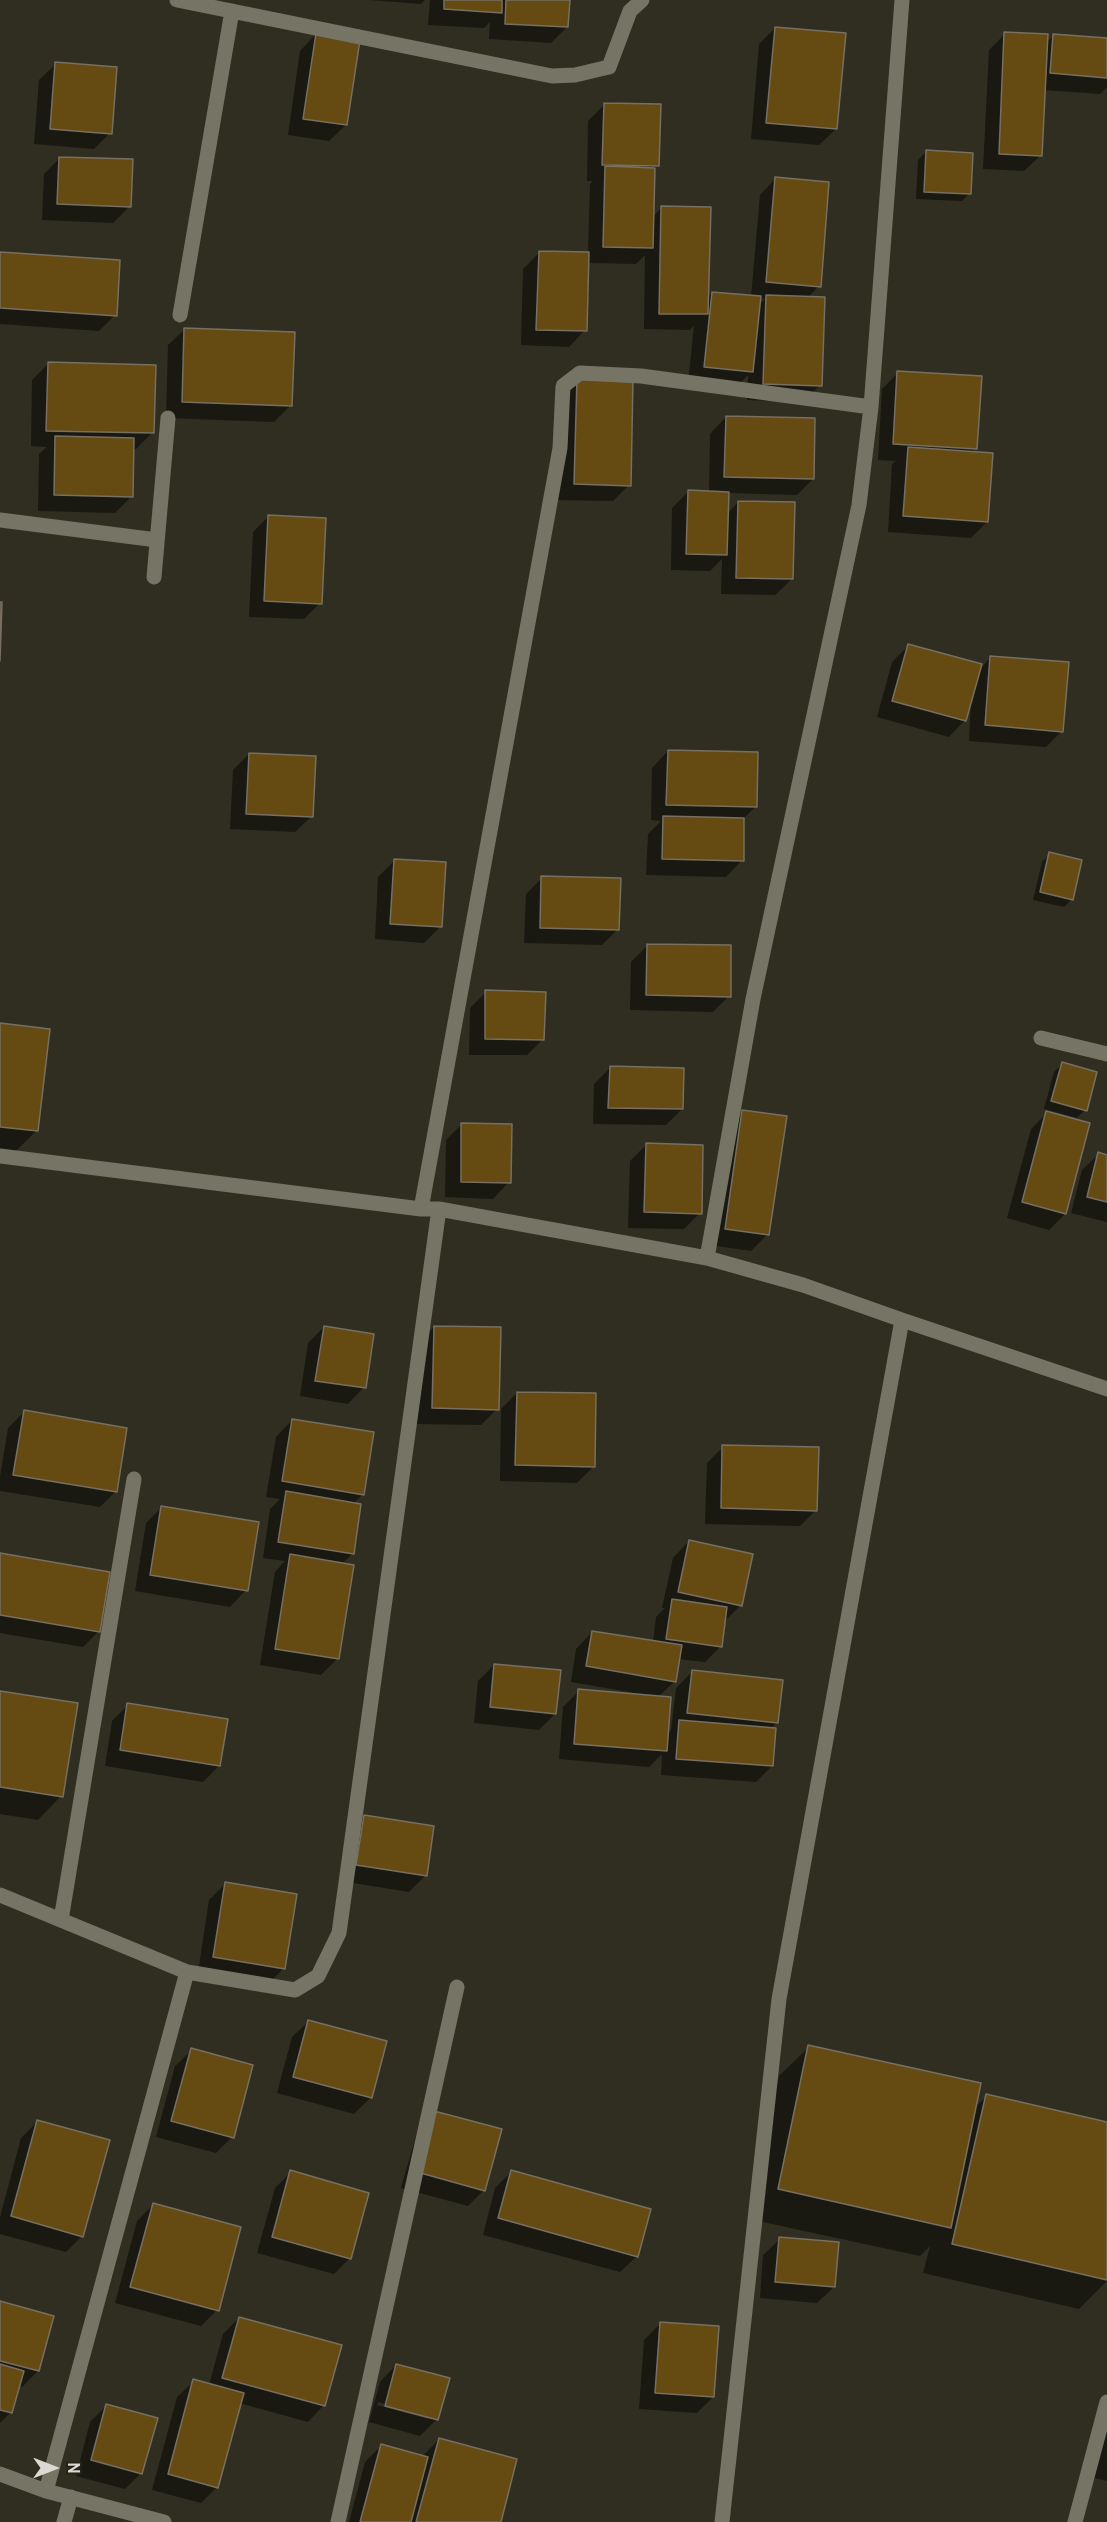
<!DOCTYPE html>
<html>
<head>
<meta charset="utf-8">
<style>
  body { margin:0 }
  #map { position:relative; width:1107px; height:2522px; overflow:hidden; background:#2f2e21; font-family:Overpass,sans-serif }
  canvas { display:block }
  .north { position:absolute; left:24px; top:2438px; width:60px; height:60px; -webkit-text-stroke:4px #252418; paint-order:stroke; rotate:90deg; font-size:16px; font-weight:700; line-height:24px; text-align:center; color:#dbdad2 }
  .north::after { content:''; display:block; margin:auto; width:21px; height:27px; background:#dbdad2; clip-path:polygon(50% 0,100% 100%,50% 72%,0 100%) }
</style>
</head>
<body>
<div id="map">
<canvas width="1107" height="2522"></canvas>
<div class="north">N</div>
</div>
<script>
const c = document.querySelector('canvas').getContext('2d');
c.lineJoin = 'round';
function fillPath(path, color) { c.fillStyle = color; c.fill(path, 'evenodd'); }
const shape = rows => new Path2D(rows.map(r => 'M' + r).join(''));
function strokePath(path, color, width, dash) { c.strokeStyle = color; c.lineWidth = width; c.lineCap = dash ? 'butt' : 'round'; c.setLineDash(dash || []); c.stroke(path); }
const shadow = shape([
  [369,0,425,0,421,4],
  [430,0,568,0,567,27,551,43,489,39,490,22,484,28,428,25],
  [775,28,836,129,819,145,751,139,759,44],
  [316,34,346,125,329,141,288,135,300,51],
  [1005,34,1046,43,1054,35,1107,39,1107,87,1100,94,1044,90,1041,155,1024,171,983,169,989,50],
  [56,64,110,133,94,149,34,144,39,80],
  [604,105,658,166,653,170,653,217,662,207,707,298,712,293,751,297,760,195,776,178,819,286,807,298,820,385,804,402,747,400,748,375,735,388,688,383,694,326,690,330,644,329,645,255,636,264,587,263,585,330,569,347,521,345,523,269,539,253,588,253,590,184,593,181,587,181,588,121],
  [759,298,765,299,758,305],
  [926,152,970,193,962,201,916,199,918,160],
  [60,158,129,207,113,223,42,220,44,174],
  [0,254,115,315,99,331,0,324],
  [185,329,290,406,274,422,166,418,168,345],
  [48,364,152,433,136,449,133,449,131,497,115,513,38,511,39,454,47,447,31,446,32,380],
  [898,373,975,449,971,453,987,522,971,538,888,532,892,464,896,461,878,460,882,389],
  [577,379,629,485,613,501,558,500,561,395],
  [726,417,813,479,797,495,727,493,727,514,738,502,792,579,775,595,721,594,722,559,710,571,671,570,672,508,688,492,709,493,710,434],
  [269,516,320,603,304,619,249,617,253,532],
  [908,646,979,670,991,657,1062,731,1046,747,969,741,971,698,965,720,949,737,877,717,892,662],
  [668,751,756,806,743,819,742,860,726,877,646,875,648,834,661,821,651,820,652,768],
  [249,754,312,816,295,832,230,829,233,770],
  [1050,854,1072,899,1064,907,1033,900,1042,862],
  [395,860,441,926,424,943,375,939,378,877],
  [542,878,618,929,602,945,524,943,526,894],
  [648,945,729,996,713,1012,630,1010,631,962],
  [486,992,543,1039,527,1055,469,1055,470,1008],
  [0,1024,37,1130,13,1154,0,1152],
  [1062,1064,1085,1110,1077,1118,1044,1109,1054,1072],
  [610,1068,682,1109,666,1125,593,1124,594,1084],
  [743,1112,768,1234,751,1251,710,1245,726,1128],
  [1047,1113,1065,1214,1049,1230,1007,1218,1031,1129],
  [462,1124,509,1182,493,1199,445,1197,446,1140],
  [646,1145,700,1213,684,1229,628,1228,630,1161],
  [1099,1154,1107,1156,1107,1222,1071,1213,1082,1170],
  [324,1327,364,1387,348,1404,300,1396,308,1343],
  [434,1327,497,1409,481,1425,417,1424,418,1343],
  [517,1393,593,1467,577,1483,500,1481,501,1409],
  [24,1412,116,1491,100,1507,0,1491,0,1477,8,1428],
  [292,1420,363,1494,353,1504,352,1554,342,1564,337,1659,321,1675,260,1665,275,1572,285,1561,263,1558,270,1509,280,1499,266,1497,276,1437],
  [723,1447,816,1510,800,1526,705,1524,707,1463],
  [162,1507,246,1590,230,1607,135,1591,146,1523],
  [689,1541,741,1605,724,1622,721,1646,705,1662,678,1659,675,1681,658,1697,667,1734,671,1730,676,1688,692,1672,777,1722,770,1729,772,1766,756,1782,661,1775,662,1754,649,1767,559,1759,563,1707,579,1691,634,1695,635,1693,571,1682,576,1649,592,1632,653,1642,656,1617,665,1608,662,1608,673,1558],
  [0,1555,99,1631,83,1647,0,1633],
  [494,1665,555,1714,539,1730,474,1723,478,1681],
  [0,1692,61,1796,38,1820,0,1814],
  [128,1705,219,1766,203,1782,105,1766,112,1721],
  [365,1817,425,1876,409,1892,341,1881,348,1833],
  [226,1883,284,1968,268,1984,198,1973,209,1900],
  [309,2021,371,2097,354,2114,277,2093,292,2037],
  [809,2047,974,2108,987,2096,1107,2123,1107,2281,1079,2309,923,2273,930,2246,920,2256,749,2219,779,2076],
  [192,2050,232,2137,216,2153,156,2137,175,2066],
  [38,2121,82,2236,66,2252,0,2234,0,2217,21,2138],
  [418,2129,484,2190,468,2206,401,2188],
  [291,2172,350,2258,334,2274,257,2253,275,2188],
  [511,2172,637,2256,620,2272,483,2235,495,2188],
  [153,2205,217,2310,201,2326,115,2303,137,2221],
  [780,2239,834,2287,817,2303,760,2298,763,2255],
  [0,2303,38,2371,22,2387,18,2386,11,2412,0,2423],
  [239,2318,324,2405,308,2422,239,2403,217,2487,201,2503,152,2490,177,2397,194,2381,209,2385,223,2334],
  [660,2324,713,2397,697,2413,639,2409,644,2340],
  [396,2365,437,2419,420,2436,369,2422,380,2382],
  [378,2402,428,2416,428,2419,377,2405],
  [106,2406,141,2473,125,2489,76,2476,90,2422],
  [1107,2421,1107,2481,1094,2478],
  [439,2439,499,2522,349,2522,365,2462,382,2445,422,2457]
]);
const building = shape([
  [444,0,502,0,502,13,444,9,444,0],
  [506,0,570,0,568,27,505,24,506,0],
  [775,27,846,33,837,129,766,123,775,27],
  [1004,32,1048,34,1042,156,999,154,1004,32],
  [316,33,360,40,347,125,303,119,316,33],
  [1053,34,1107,38,1107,78,1050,73,1053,34],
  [55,62,117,67,112,134,50,129,55,62],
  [604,103,661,104,659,166,602,165,604,103],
  [926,150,973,153,971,194,924,192,926,150],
  [59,157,133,159,131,207,57,204,59,157],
  [605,166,655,168,653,248,603,247,605,166],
  [775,177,829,182,821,287,766,282,775,177],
  [661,206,711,207,708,314,659,314,661,206],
  [539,251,589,252,587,331,536,330,539,251],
  [0,252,120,260,117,316,0,308,0,252],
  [712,292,761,296,753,372,704,367,712,292],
  [766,295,825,297,822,386,763,384,766,295],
  [184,328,295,332,292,406,182,402,184,328],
  [48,362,156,365,154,433,46,431,48,362],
  [897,371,982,376,977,449,893,444,897,371],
  [577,378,633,379,631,486,574,484,577,378],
  [726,416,815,418,814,479,724,477,726,416],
  [55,436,134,438,133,497,54,495,55,436],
  [908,447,993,453,988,522,903,516,908,447],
  [688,490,729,492,727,555,686,554,688,490],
  [738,501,795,502,793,579,736,578,738,501],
  [268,515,326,518,322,604,264,601,268,515],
  [0,602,2,602,0,661,0,602],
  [908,644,982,664,966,721,892,701,908,644],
  [990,656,1069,662,1063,732,985,725,990,656],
  [668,750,758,752,757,807,666,805,668,750],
  [249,753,316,756,313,817,246,814,249,753],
  [663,816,744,818,744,861,662,859,663,816],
  [1049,852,1082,860,1073,900,1040,892,1049,852],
  [394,859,446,862,442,927,390,924,394,859],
  [541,876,621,878,619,930,540,928,541,876],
  [647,944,731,945,731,997,646,995,647,944],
  [485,990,546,992,544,1040,485,1039,485,990],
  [0,1023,50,1029,38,1131,0,1127,0,1023],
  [1062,1062,1097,1072,1087,1111,1051,1101,1062,1062],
  [610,1066,684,1068,683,1109,608,1108,610,1066],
  [742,1110,787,1116,769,1235,725,1229,742,1110],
  [1046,1111,1090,1123,1066,1214,1022,1202,1046,1111],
  [461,1123,512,1124,511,1183,461,1182,461,1123],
  [646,1143,703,1145,702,1214,644,1212,646,1143],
  [1098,1152,1107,1155,1107,1202,1087,1197,1098,1152],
  [324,1326,374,1334,366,1388,315,1381,324,1326],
  [434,1326,501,1327,499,1410,432,1408,434,1326],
  [517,1392,596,1393,595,1467,515,1465,517,1392],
  [24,1410,127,1428,117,1492,13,1475,24,1410],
  [292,1419,374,1432,364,1495,282,1481,292,1419],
  [722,1445,819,1447,817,1511,721,1508,722,1445],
  [286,1491,361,1504,354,1554,278,1542,286,1491],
  [161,1506,259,1522,248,1591,150,1575,161,1506],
  [689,1540,753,1554,742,1606,678,1592,689,1540],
  [0,1553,110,1572,100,1632,0,1615,0,1553],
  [290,1554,354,1565,339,1659,275,1649,290,1554],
  [672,1599,727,1607,722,1647,666,1639,672,1599],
  [592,1631,682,1645,676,1682,586,1666,592,1631],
  [494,1664,561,1670,556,1714,490,1707,494,1664],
  [692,1670,783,1680,778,1723,687,1713,692,1670],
  [578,1689,671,1697,667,1751,574,1744,578,1689],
  [0,1691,78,1703,63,1797,0,1787,0,1691],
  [127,1703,228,1719,220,1766,120,1750,127,1703],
  [679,1720,776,1728,773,1766,676,1759,679,1720],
  [364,1815,434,1826,427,1876,356,1865,364,1815],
  [225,1882,297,1894,285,1969,213,1957,225,1882],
  [308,2020,387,2041,372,2098,293,2077,308,2020],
  [808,2045,981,2083,951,2228,778,2189,808,2045],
  [191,2048,253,2065,234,2138,171,2121,191,2048],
  [986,2094,1107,2122,1107,2280,952,2244,986,2094],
  [434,2111,502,2129,485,2191,417,2172,434,2111],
  [37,2120,110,2140,83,2237,11,2216,37,2120],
  [290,2170,369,2193,351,2259,272,2237,290,2170],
  [511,2170,651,2209,638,2257,498,2218,511,2170],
  [153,2203,241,2227,219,2311,130,2287,153,2203],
  [779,2237,839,2242,835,2287,775,2282,779,2237],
  [0,2301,54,2316,39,2371,0,2361,0,2301],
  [239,2317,342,2345,325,2406,222,2378,239,2317],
  [660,2322,719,2326,714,2397,655,2393,660,2322],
  [0,2364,24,2371,12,2413,0,2410,0,2364],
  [396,2364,450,2378,438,2420,385,2406,396,2364],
  [193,2379,244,2393,218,2488,168,2474,193,2379],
  [106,2404,158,2418,142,2474,91,2460,106,2404],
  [439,2438,517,2459,501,2522,416,2522,439,2438],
  [381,2444,428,2457,411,2522,360,2522,381,2444]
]);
const minor = shape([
  [177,0,552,76,575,75,609,67,630,11,642,0],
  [180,315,232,11],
  [0,520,157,540],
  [154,577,168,418],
  [1041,1038,1107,1054],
  [0,1156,421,1209,439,1209,707,1258,803,1285,902,1320,779,1999,722,2522],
  [421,1209,560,448,563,386,580,373,641,376,871,407],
  [707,1258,753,999,859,505,871,407,902,0],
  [902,1320,1107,1389],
  [0,1895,187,1972,295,1990,318,1976,339,1933,439,1209],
  [61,1920,134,1479],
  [0,2474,46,2491,164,2522],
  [46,2491,187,1972],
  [64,2522,71,2497],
  [338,2522,457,1987],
  [1075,2522,1107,2402]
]);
fillPath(shadow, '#0007');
fillPath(building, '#654a12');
strokePath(building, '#776f62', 1.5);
strokePath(minor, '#757465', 15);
</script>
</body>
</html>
